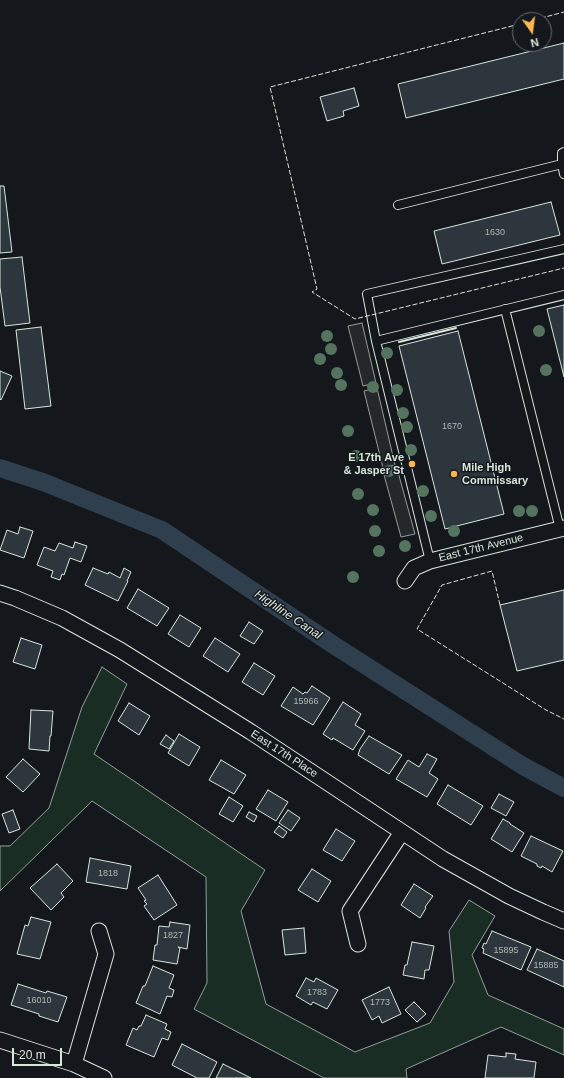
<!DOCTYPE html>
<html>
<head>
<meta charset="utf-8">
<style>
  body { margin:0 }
  #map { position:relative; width:564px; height:1078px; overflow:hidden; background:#14181c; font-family:Helvetica,sans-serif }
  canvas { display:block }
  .north { position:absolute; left:512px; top:12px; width:40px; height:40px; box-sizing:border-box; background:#14181c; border:1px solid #626a69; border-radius:50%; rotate:166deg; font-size:11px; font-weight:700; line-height:16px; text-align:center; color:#d8e6dc }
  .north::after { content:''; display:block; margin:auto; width:14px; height:18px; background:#ffb74d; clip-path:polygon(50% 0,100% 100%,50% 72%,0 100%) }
  .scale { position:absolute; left:12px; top:1048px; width:50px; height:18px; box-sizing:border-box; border:2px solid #d8e6dc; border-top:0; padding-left:5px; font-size:12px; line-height:14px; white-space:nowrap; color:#d8e6dc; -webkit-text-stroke:3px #14181c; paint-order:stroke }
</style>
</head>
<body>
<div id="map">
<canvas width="564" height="1078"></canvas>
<div class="north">N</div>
<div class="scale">20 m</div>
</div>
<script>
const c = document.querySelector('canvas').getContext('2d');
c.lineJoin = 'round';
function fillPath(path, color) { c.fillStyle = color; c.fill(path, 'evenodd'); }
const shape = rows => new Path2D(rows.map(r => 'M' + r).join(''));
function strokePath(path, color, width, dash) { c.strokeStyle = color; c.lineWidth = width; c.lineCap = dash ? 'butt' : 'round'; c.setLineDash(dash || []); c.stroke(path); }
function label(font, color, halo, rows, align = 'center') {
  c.font = font + ' Helvetica,sans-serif'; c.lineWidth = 3; c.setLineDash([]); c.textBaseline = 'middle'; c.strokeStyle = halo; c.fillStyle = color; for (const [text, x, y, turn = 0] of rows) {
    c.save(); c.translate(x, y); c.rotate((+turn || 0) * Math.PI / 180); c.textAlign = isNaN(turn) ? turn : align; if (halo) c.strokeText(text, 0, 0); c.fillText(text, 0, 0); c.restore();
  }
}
const green = shape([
  [102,667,127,684,94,754,265,870,241,911,266,1004,355,1052,430,1023,454,982,449,931,469,900,495,916,472,955,488,995,564,1029,564,1055,501,1027,406,1069,407,1078,324,1078,194,1009,207,983,206,877,92,801,0,891,0,846,10,846,49,808,82,707,102,667]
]);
const parking = shape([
  [362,323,376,383,363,386,348,326,362,323],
  [377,388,395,465,383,468,364,391,377,388],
  [398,472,415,534,401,537,384,475,398,472]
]);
const canal = shape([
  [0,468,43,482,162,530,332,644,523,766,564,788]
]);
const building = shape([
  [564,43,564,79,406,118,398,84,564,43],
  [354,88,359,106,343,111,344,116,327,121,320,97,354,88],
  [0,186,4,186,12,252,0,253,0,186],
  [551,202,560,235,442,264,434,231,551,202],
  [22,257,30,323,5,326,0,287,0,259,22,257],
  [564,305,564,377,547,309,564,305],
  [41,327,51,406,25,409,16,330,41,327],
  [458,331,504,514,445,529,399,346,458,331],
  [0,371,12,376,1,400,0,399,0,371],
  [20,527,33,531,24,558,0,550,7,530,18,534,20,527],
  [75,542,87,546,81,562,70,558,64,575,62,574,60,580,51,577,53,571,37,565,44,547,55,551,59,543,73,548,75,542],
  [93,568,108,574,109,572,120,578,124,568,131,572,127,581,128,581,118,601,85,585,93,568],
  [138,589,169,608,157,626,127,608,138,589],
  [564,590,564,660,517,671,500,605,564,590],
  [180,615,201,628,189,647,168,634,180,615],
  [249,622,263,631,254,644,240,636,249,622],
  [21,638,42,645,35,669,13,662,21,638],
  [215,638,240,654,228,672,203,656,215,638],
  [254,663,275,676,263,695,242,682,254,663],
  [312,686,330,698,313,725,281,706,293,687,303,694,305,692,307,693,312,686],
  [343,702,361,714,355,725,365,731,353,750,333,738,332,740,323,734,343,702],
  [129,703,150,716,139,735,118,721,129,703],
  [31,710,53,711,51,736,50,736,49,751,29,749,31,710],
  [179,734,200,747,189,766,168,753,179,734],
  [166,735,174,741,169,749,160,744,166,735],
  [369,736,402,755,389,774,358,755,360,749,369,736],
  [427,754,437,759,429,773,438,779,427,797,396,779,408,760,419,767,427,754],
  [23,759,40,774,23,792,6,777,23,759],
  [221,760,246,775,234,794,209,780,221,760],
  [448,785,483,806,471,825,437,804,448,785],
  [268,790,288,802,276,821,256,809,268,790],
  [499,794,514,802,506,816,491,808,499,794],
  [229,797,243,806,233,822,219,814,229,797],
  [13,810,20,829,9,833,2,814,13,810],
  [288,810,300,818,291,831,279,823,288,810],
  [249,812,257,816,254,822,246,817,249,812],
  [503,819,510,823,510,824,524,833,512,852,491,839,503,819],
  [279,826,287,832,283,838,274,832,279,826],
  [336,829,355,841,342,861,323,850,336,829],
  [531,836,563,851,552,872,542,866,541,868,537,866,537,864,521,856,531,836],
  [90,858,131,866,127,889,86,882,90,858],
  [57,864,73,881,61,893,64,897,51,910,30,888,57,864],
  [312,869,331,881,318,902,298,890,312,869],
  [158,875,177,905,154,920,144,906,147,904,144,901,146,900,138,888,158,875],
  [414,884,433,896,425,907,426,908,420,918,401,905,414,884],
  [31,917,51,922,40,959,17,954,25,925,28,926,31,917],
  [170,922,190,925,187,949,178,947,180,948,177,964,153,960,155,945,157,945,159,926,169,927,170,922],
  [304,928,306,953,285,955,282,930,304,928],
  [492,931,531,947,521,970,483,953,484,949,482,948,484,943,486,944,492,931],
  [412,942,434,946,429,970,425,970,424,979,403,975,405,965,407,965,412,942],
  [537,949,564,961,564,987,527,970,537,949],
  [153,966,174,975,169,988,174,990,172,997,167,996,160,1014,136,1003,143,986,145,986,153,966],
  [306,978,314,982,316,978,338,990,327,1009,313,1002,311,1005,296,996,306,978],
  [18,984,46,993,47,991,67,997,58,1022,39,1016,39,1014,11,1005,18,984],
  [389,987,401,1014,382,1023,379,1016,372,1020,362,1000,389,987],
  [414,1002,426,1014,417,1022,405,1010,414,1002],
  [146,1015,167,1024,165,1029,171,1032,168,1040,162,1038,154,1057,126,1045,133,1028,137,1030,139,1026,141,1026,146,1015],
  [182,1044,217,1062,209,1078,197,1078,172,1065,182,1044],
  [506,1053,516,1054,515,1059,536,1062,534,1078,485,1078,488,1055,506,1057,506,1053],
  [223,1064,251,1078,216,1078,223,1064]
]);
const service = shape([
  [562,164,562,153,564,152],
  [398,205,562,164,564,174],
  [505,309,560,529],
  [376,341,367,294,564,249],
  [430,561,376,341,564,295]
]);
const minor = shape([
  [405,581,414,568,430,561,564,528],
  [0,593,15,598,62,618,120,650,251,732,443,859,509,896,543,912,564,921],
  [358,944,350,911,402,832],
  [0,1040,74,1064,104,1078],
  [74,1064,106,954,99,931]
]);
const fence = shape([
  [534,20,564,12],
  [520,24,270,87,317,289,312,292,355,319,564,268],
  [500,605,492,571,442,585,417,629,546,710,564,719]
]);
const wall = shape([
  [399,342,456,328]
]);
const trees = [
  [539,331],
  [327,336],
  [331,349],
  [387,353],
  [320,359],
  [546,370],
  [337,373],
  [341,385],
  [373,387],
  [397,390],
  [403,413],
  [407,427],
  [348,431],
  [411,450],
  [356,456],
  [389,471],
  [423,491],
  [358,494],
  [373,510],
  [519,511],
  [532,511],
  [431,516],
  [375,531],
  [454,531],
  [405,546],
  [379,551],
  [353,577]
];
const markers = [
  [412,464,4,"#ffb74d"],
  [454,474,4,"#ffb74d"]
];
const numberNames = [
  ["1630",495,233],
  ["1670",452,427],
  ["15966",306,702],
  ["1818",108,874],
  ["1827",173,936],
  ["15895",506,951],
  ["15885",546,966],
  ["1783",317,993],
  ["16010",39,1001],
  ["1773",380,1003]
];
const poiNames = [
  ["E 17th Ave",404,458],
  ["& Jasper St",404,471],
  ["Mile High",462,468,"left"],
  ["Commissary",462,481,"left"]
];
const streetNames = [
  ["East 17th Avenue",481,548,-14],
  ["East 17th Place",284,754,33]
];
const waterNames = [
  ["Highline Canal",288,615,34]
];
fillPath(green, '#1a2d24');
strokePath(green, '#939e99', 1);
fillPath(parking, '#24282b');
strokePath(parking, '#939e99', 1);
strokePath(canal, '#2f3f4d', 18);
fillPath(building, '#2c363c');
strokePath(building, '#d8e6dc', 1);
strokePath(service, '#d8e6dc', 10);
strokePath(minor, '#d8e6dc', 17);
strokePath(service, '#14181c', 8);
strokePath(minor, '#14181c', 15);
strokePath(fence, '#d8e6dc', 1, [5, 2]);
strokePath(wall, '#d8e6dc', 2);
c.fillStyle = '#55745f';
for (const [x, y] of trees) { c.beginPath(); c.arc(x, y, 6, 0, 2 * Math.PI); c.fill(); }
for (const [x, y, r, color] of markers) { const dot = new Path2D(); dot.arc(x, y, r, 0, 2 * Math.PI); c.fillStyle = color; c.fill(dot); strokePath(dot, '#14181c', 1.5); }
label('9px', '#adbab4', null, numberNames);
label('bold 11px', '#d8e6dc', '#14181c', poiNames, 'right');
label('11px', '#d8e6dc', '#14181c', streetNames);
label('italic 12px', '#d8e6dc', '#14181c', waterNames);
</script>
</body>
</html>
